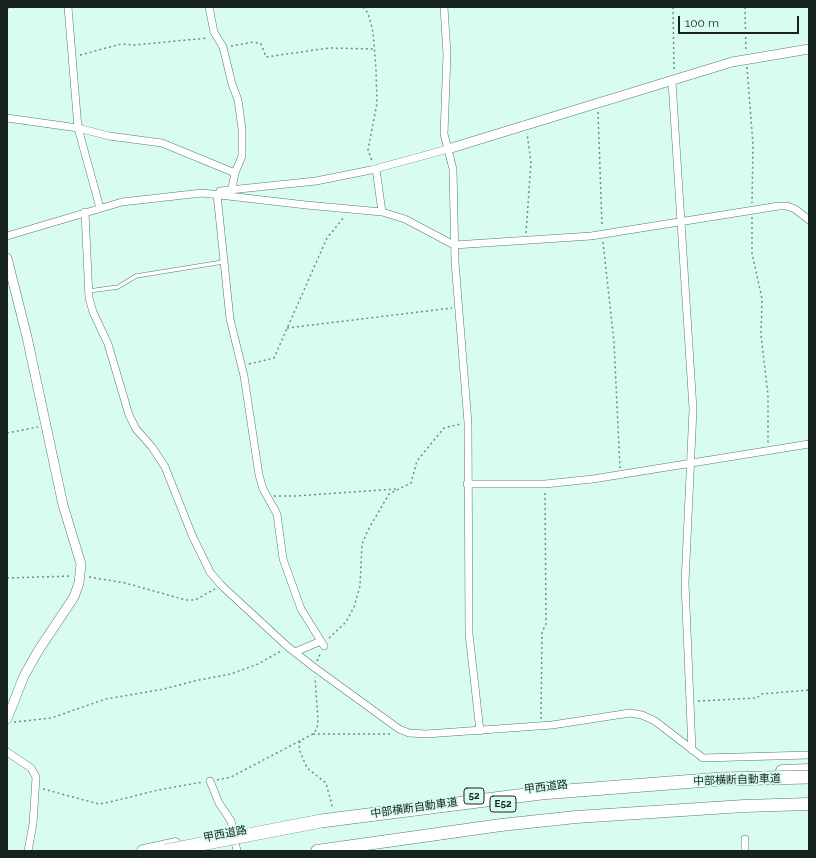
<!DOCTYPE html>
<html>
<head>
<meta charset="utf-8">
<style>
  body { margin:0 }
  #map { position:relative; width:816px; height:858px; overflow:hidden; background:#d8fcf2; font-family:Raleway,sans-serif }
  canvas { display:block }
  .frame { position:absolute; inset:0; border:8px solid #162320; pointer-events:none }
  .scale { position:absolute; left:678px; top:16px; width:121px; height:18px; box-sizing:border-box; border:2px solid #162320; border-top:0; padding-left:5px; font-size:12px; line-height:14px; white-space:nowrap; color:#162320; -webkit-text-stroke:3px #d8fcf2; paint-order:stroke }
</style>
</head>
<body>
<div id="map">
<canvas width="816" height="858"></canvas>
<div class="frame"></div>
<div class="scale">100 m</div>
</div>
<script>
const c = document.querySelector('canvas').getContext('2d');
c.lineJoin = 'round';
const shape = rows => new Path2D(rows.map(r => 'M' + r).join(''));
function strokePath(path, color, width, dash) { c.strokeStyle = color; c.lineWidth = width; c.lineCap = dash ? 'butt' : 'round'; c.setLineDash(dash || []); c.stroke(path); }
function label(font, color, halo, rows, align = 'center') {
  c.font = font + ' Raleway,"Noto Sans JP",sans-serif'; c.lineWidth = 3.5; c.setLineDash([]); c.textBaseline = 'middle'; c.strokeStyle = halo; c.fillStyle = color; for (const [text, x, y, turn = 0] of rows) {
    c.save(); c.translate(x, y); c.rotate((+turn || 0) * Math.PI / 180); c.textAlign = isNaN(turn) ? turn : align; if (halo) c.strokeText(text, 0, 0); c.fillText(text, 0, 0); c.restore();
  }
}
const path = shape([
  [363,7,368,13,373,32,376,69,377,103,368,150,372,161],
  [673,7,674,71],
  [745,7,746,51],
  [7,8,16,7],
  [231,46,254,42,261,44,266,57,329,48,374,49],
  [80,55,121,44,134,45,208,38],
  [747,67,753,145,752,203],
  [598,112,602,226],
  [752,217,752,253,762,299,761,335,768,395,768,444],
  [526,233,531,162,527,133],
  [603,242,614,342,620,468],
  [287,328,452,308],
  [249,364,274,358,327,238,345,216],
  [7,433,38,427],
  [274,496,295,496,396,489],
  [89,577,125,583,186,600,195,600,215,589],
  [7,578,71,576],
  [329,638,346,622,354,607,360,586,362,544,368,530,389,494,411,483,417,461,444,428,460,424],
  [317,661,321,652],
  [698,701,757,698,761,694,809,690],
  [541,719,542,632,546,624,545,492],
  [14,722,51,718,106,699,164,689,199,680,231,674,258,664,281,651],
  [313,734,393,734],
  [300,741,299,749,307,768,326,783,333,809],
  [217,780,231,777,313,734,317,729,318,720,315,677],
  [43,789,99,804,110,802,158,790,203,782]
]);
const service = shape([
  [89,291,118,287,136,276,223,262]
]);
const minor = shape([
  [68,7,78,128,100,208],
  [209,7,214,32,223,47,232,84,238,100,242,129,242,156,235,173,231,193],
  [444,7,447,54,444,134,453,169,455,262,468,423,469,634,480,731],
  [672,82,693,409,685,583,692,750],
  [7,118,78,128,109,136,162,143,235,173],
  [376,169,382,212],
  [220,191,316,181,371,170,448,149],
  [217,194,230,319,244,376,259,475,263,489,277,514,283,559,301,609,324,646],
  [85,212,89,298,93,312,108,344,129,415,136,429,152,447,165,467,192,535,210,572,221,585,288,647,315,668,399,729,409,733,426,734,552,725,630,713,642,715,655,721,703,758,809,755],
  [7,236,122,202,202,193,306,205,382,212,405,219,454,245,591,236,779,206,787,206,795,209,809,220],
  [467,484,545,484,593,479,809,444],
  [295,652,321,641],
  [7,752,31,768,36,777,33,824,28,851],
  [210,781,219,803,231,821,237,851],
  [745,839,745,851]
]);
const tertiary = shape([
  [448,149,732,62,809,49],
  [7,258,27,337,63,505,81,564,79,583,74,597,38,651,24,676,7,719]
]);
const trunk = shape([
  [782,771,809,770],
  [143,851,175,844],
  [317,851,501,825,576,817,744,806,809,804]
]);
const motorwayBridge = shape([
  [165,851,321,821,541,793,721,779,809,777]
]);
const shields = [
  [474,796,20],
  [503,804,26]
];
const shieldNames = [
  ["52",474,796],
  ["E52",503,804]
];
const streetNames = [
  ["中部横断自動車道",737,780,-2],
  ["甲西道路",546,787,-7],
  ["中部横断自動車道",414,808,-8],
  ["甲西道路",225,834,-11]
];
strokePath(service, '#597970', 4.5);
strokePath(minor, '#597970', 8);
strokePath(tertiary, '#597970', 10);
strokePath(trunk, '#597970', 13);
strokePath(path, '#728a84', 1.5, [2, 3]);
strokePath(service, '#fff', 3.5);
strokePath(minor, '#fff', 7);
strokePath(tertiary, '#fff', 9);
strokePath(trunk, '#fff', 12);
strokePath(motorwayBridge, '#597970', 14, []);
strokePath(motorwayBridge, '#fff', 13);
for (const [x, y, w] of shields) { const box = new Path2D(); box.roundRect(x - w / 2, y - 8, w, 16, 3); c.fillStyle = '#d8fcf2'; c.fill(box); strokePath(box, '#162320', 1); }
label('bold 10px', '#162320', null, shieldNames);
label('11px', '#162320', '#d8fcf2', streetNames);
</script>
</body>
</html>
